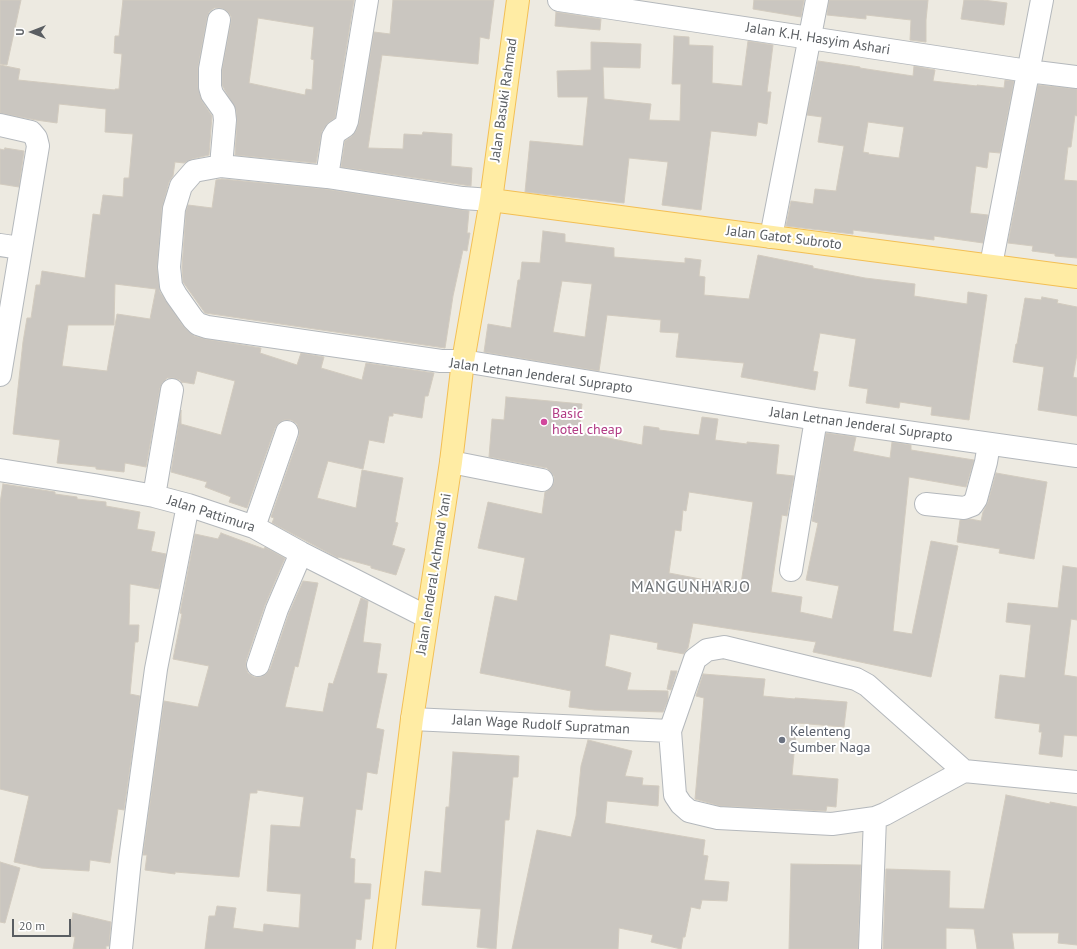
<!DOCTYPE html>
<html>
<head>
<meta charset="utf-8">
<style>
  body { margin:0 }
  #map { position:relative; width:1077px; height:949px; overflow:hidden; background:#edeae1; font-family:"PT Sans",sans-serif }
  canvas { display:block }
  .north { position:absolute; left:12px; top:12px; width:40px; height:40px; -webkit-text-stroke:3px #fff; paint-order:stroke; rotate:270deg; font-size:11px; font-weight:700; line-height:16px; text-align:center; color:#5a5e62 }
  .north::after { content:''; display:block; margin:auto; width:14px; height:18px; background:#5a5e62; clip-path:polygon(50% 0,100% 100%,50% 72%,0 100%) }
  .scale { position:absolute; left:12px; top:919px; width:59px; height:18px; box-sizing:border-box; border:2px solid #5a5e62; border-top:0; padding-left:5px; font-size:12px; line-height:14px; white-space:nowrap; color:#5a5e62; -webkit-text-stroke:3px #fff; paint-order:stroke }
</style>
</head>
<body>
<div id="map">
<canvas width="1077" height="949"></canvas>
<div class="north">U</div>
<div class="scale">20 m</div>
</div>
<script>
const c = document.querySelector('canvas').getContext('2d');
c.lineJoin = 'round';
function fillPath(path, color) { c.fillStyle = color; c.fill(path, 'evenodd'); }
const shape = rows => new Path2D(rows.map(r => 'M' + r).join(''));
function strokePath(path, color, width, dash) { c.strokeStyle = color; c.lineWidth = width; c.lineCap = dash ? 'butt' : 'round'; c.setLineDash(dash || []); c.stroke(path); }
function label(font, color, halo, rows, align = 'center') {
  c.font = font + ' "PT Sans",sans-serif'; c.lineWidth = 4; c.setLineDash([]); c.textBaseline = 'middle'; c.strokeStyle = halo; c.fillStyle = color; for (const [text, x, y, turn = 0] of rows) {
    c.save(); c.translate(x, y); c.rotate((+turn || 0) * Math.PI / 180); c.textAlign = isNaN(turn) ? turn : align; if (halo) c.strokeText(text, 0, 0); c.fillText(text, 0, 0); c.restore();
  }
}
const building = shape([
  [0,0,21,0,7,65,0,64,0,0],
  [123,0,354,0,335,118,329,122,322,131,316,163,235,155,237,121,236,110,222,85,222,70,231,22,231,16,227,11,221,8,214,8,209,12,207,18,198,67,198,87,202,101,212,116,209,155,192,159,184,163,175,162,173,176,169,182,162,208,157,268,160,292,183,326,194,336,205,339,261,348,260,353,297,365,301,353,324,357,321,368,362,380,366,363,434,373,428,396,425,396,422,418,393,413,393,416,389,416,384,443,369,440,363,469,328,461,317,498,356,508,362,470,403,478,395,522,398,523,392,545,405,549,396,575,371,568,371,566,338,557,338,558,272,523,274,518,271,517,299,436,299,430,297,424,291,420,284,420,279,423,275,428,247,508,229,502,231,497,205,487,207,482,171,472,181,410,181,424,221,435,235,381,197,371,194,384,182,382,182,383,180,380,174,378,167,378,163,382,160,388,146,467,125,463,124,472,96,469,96,467,57,463,60,440,13,434,23,342,27,318,31,318,36,285,40,285,42,271,85,278,93,214,100,215,103,195,123,197,124,178,129,178,133,134,105,132,106,109,59,104,57,123,36,120,0,113,0,65,20,69,18,80,115,90,115,89,119,89,122,54,114,53,115,36,119,36,123,0],
  [258,18,314,27,311,59,314,60,312,90,306,89,305,95,249,83,258,18],
  [115,284,156,289,150,319,117,314,107,371,62,366,68,325,114,325,115,284],
  [393,0,494,0,489,39,480,37,478,64,382,55,368,148,403,149,404,134,422,135,423,132,452,134,451,166,472,168,471,186,341,167,345,141,352,136,356,131,359,123,374,32,390,34,393,0],
  [754,0,804,0,801,17,753,9,754,0],
  [829,0,928,0,926,20,926,42,910,40,911,20,866,15,866,19,827,15,829,0],
  [964,0,983,0,1007,3,1004,25,961,19,964,0],
  [556,12,601,19,600,30,555,26,556,12],
  [674,36,689,37,689,45,713,46,712,83,742,86,748,41,773,45,767,92,771,92,767,124,758,122,756,136,711,131,701,210,662,205,668,162,629,158,624,203,525,192,530,141,583,146,588,97,558,97,557,71,591,70,591,42,641,44,640,68,603,67,604,99,651,104,649,120,680,121,681,84,672,84,674,36],
  [818,61,860,67,860,68,913,76,914,66,935,70,933,81,977,86,977,85,1004,88,1005,80,1014,81,1000,153,989,152,987,168,976,166,970,213,988,215,983,243,934,236,934,240,853,230,853,234,786,226,791,201,813,204,815,189,836,191,844,146,818,142,822,117,807,115,818,61],
  [868,122,904,127,899,158,868,154,869,153,863,152,868,122],
  [1038,85,1077,89,1077,116,1075,115,1071,147,1068,147,1064,180,1077,181,1077,258,1055,256,1055,254,1032,251,1033,246,1008,243,1038,85],
  [5,148,24,151,19,187,0,184,0,149,4,150,5,148],
  [222,179,325,189,469,211,467,233,470,233,467,251,463,250,453,296,445,348,205,313,183,282,182,267,186,211,188,205,212,208,216,180,222,179],
  [543,231,565,234,565,242,614,248,614,257,685,263,685,258,701,260,699,276,705,277,704,295,749,299,758,255,813,266,813,268,865,278,915,284,914,296,967,304,968,292,987,295,969,420,931,415,932,407,900,402,899,408,866,403,868,389,849,386,856,339,820,333,813,371,818,372,815,390,741,377,744,363,676,357,679,333,660,332,661,320,607,315,599,371,484,352,488,324,511,328,518,280,520,280,522,262,540,263,543,231],
  [562,281,592,284,585,337,553,332,562,281],
  [1042,297,1058,300,1057,303,1077,307,1077,354,1073,377,1077,378,1077,416,1038,410,1044,367,1013,362,1016,344,1017,344,1025,298,1041,300,1042,297],
  [506,397,582,404,579,432,642,445,644,426,659,428,659,430,699,435,702,417,718,419,715,440,747,444,747,442,779,445,776,474,794,476,787,516,782,515,771,592,802,597,800,612,832,619,839,586,806,580,818,523,812,521,826,433,856,437,853,451,890,458,892,442,911,445,911,450,974,460,966,487,909,477,893,631,912,634,931,541,958,546,931,677,813,652,816,642,693,623,688,648,684,654,657,649,658,643,610,634,605,666,631,673,627,690,668,691,668,700,663,712,594,710,569,707,571,691,480,673,495,596,517,601,525,558,478,548,488,502,542,514,545,492,551,488,554,482,554,476,547,468,489,457,492,419,504,420,506,397],
  [689,492,753,502,741,584,716,580,716,582,669,573,675,530,681,531,683,510,686,511,689,492],
  [996,473,1047,482,1034,559,999,553,1000,549,957,542,960,520,970,519,981,521,983,512,988,502,996,473],
  [3,484,55,492,55,494,77,497,77,499,106,502,106,506,140,512,137,529,155,532,151,551,166,554,159,589,130,584,129,625,139,625,138,642,135,642,130,694,140,696,124,810,118,809,110,863,90,860,89,871,41,868,14,862,29,796,0,789,0,503,3,484],
  [221,533,264,549,265,547,285,558,265,605,246,661,246,668,248,673,254,677,261,677,266,674,270,669,289,613,303,581,318,583,298,667,295,666,285,707,323,712,329,683,333,684,361,598,368,601,363,642,381,644,377,673,387,674,376,728,384,730,377,774,367,772,362,810,356,809,350,858,355,859,354,883,371,884,370,899,365,899,361,940,356,939,355,949,205,949,209,916,215,916,217,906,236,908,233,928,263,932,264,924,299,928,301,894,267,891,271,825,300,827,304,797,257,790,257,793,250,793,239,877,175,872,175,874,145,870,147,855,143,855,164,701,198,707,209,666,173,659,182,614,180,613,195,534,218,539,221,533],
  [1063,566,1077,568,1077,620,1071,619,1064,675,1077,677,1077,736,1064,735,1062,757,1039,754,1042,732,1039,732,1040,724,995,718,1000,675,1025,678,1031,625,1006,622,1008,603,1058,608,1063,566],
  [671,671,677,671,671,690,667,689,671,671],
  [703,674,765,679,763,696,795,699,795,698,847,702,844,727,797,723,792,775,838,779,836,807,827,806,826,811,720,806,695,799,704,698,696,696,703,674],
  [588,740,632,751,625,776,643,778,642,785,659,786,658,806,607,801,605,823,705,840,703,855,708,856,704,880,729,882,727,901,702,900,700,909,691,907,685,937,683,937,681,949,651,942,653,935,619,928,618,949,512,949,537,830,571,837,576,816,581,766,588,740],
  [453,752,519,756,518,777,513,777,509,820,505,820,496,949,477,947,481,909,422,905,425,871,441,873,446,807,449,807,453,752],
  [1006,795,1050,804,1050,802,1077,807,1077,945,1058,943,1059,933,1012,933,1014,949,977,949,974,929,946,928,946,949,883,949,886,869,950,871,949,908,984,909,1006,795],
  [0,862,20,868,5,923,0,922,0,862],
  [791,864,861,865,858,949,789,949,791,864],
  [73,913,111,922,109,946,106,946,106,949,73,949,75,937,69,936,73,913]
]);
const minor = shape([
  [559,0,1028,71,1077,77],
  [219,20,210,69,210,87,212,94,224,111,225,120,221,166],
  [0,125,31,132,36,138,38,146,0,375],
  [327,177,333,137,336,132,345,126,347,121,367,0],
  [491,200,463,198,327,177,221,166,194,171,181,186,174,209,169,267,171,286,176,295,193,319,198,324,207,327,441,361,463,361,816,419,1077,456],
  [771,237,817,0],
  [0,245,20,248],
  [991,265,1042,0],
  [451,462,542,480],
  [0,470,94,485,154,496,188,505,254,527,301,553,427,617],
  [154,496,172,390],
  [926,504,964,508,972,505,976,499,986,462,989,444],
  [254,527,287,432],
  [791,570,816,419],
  [258,665,277,609,301,553],
  [412,719,670,731],
  [964,771,867,685,856,679,724,647,707,650,695,659,670,731,675,795,681,804,689,811,718,818,832,824,875,818,885,814,964,771,1077,782],
  [121,949,130,859,156,669,188,505],
  [870,949,875,818]
]);
const major = shape([
  [491,200,1077,277],
  [384,949,412,719,451,462,463,361,491,200,518,0]
]);
const markers = [
  [544,422,4,"#d1479c"],
  [782,740,4,"#6b7280"]
];
const streetNames = [
  ["Jalan K.H. Hasyim Ashari",818,39,9],
  ["Jalan Basuki Rahmad",504,100,-82],
  ["Jalan Gatot Subroto",784,238,7],
  ["Jalan Letnan Jenderal Suprapto",541,376,8],
  ["Jalan Letnan Jenderal Suprapto",861,425,8],
  ["Jalan Pattimura",211,514,18],
  ["Jalan Jenderal Achmad Yani",434,574,-81],
  ["Jalan Wage Rudolf Supratman",541,725,3]
];
const hotelNames = [
  ["Basic",552,414],
  ["hotel cheap",552,430]
];
const worshipNames = [
  ["Kelenteng",790,732],
  ["Sumber Naga",790,748]
];
const quarterNames = [
  ["MANGUNHARJO",691,587]
];
fillPath(building, '#cac6c0');
strokePath(building, '#d2cbbf', 1);
strokePath(minor, '#b4b8bc', 24);
strokePath(major, '#f3bf54', 24);
strokePath(minor, '#fff', 22);
strokePath(major, '#ffeca4', 22);
for (const [x, y, r, color] of markers) { const dot = new Path2D(); dot.arc(x, y, r, 0, 2 * Math.PI); c.fillStyle = color; c.fill(dot); strokePath(dot, '#fff', 1.5); }
label('14px', '#5a5e62', '#fff', streetNames);
label('14px', '#b23c85', '#fff', hotelNames, 'left');
label('14px', '#5b616d', '#fff', worshipNames, 'left');
c.letterSpacing = '1px';
label('16px', '#6b7074', '#fff', quarterNames);
c.letterSpacing = '0px';
</script>
</body>
</html>
